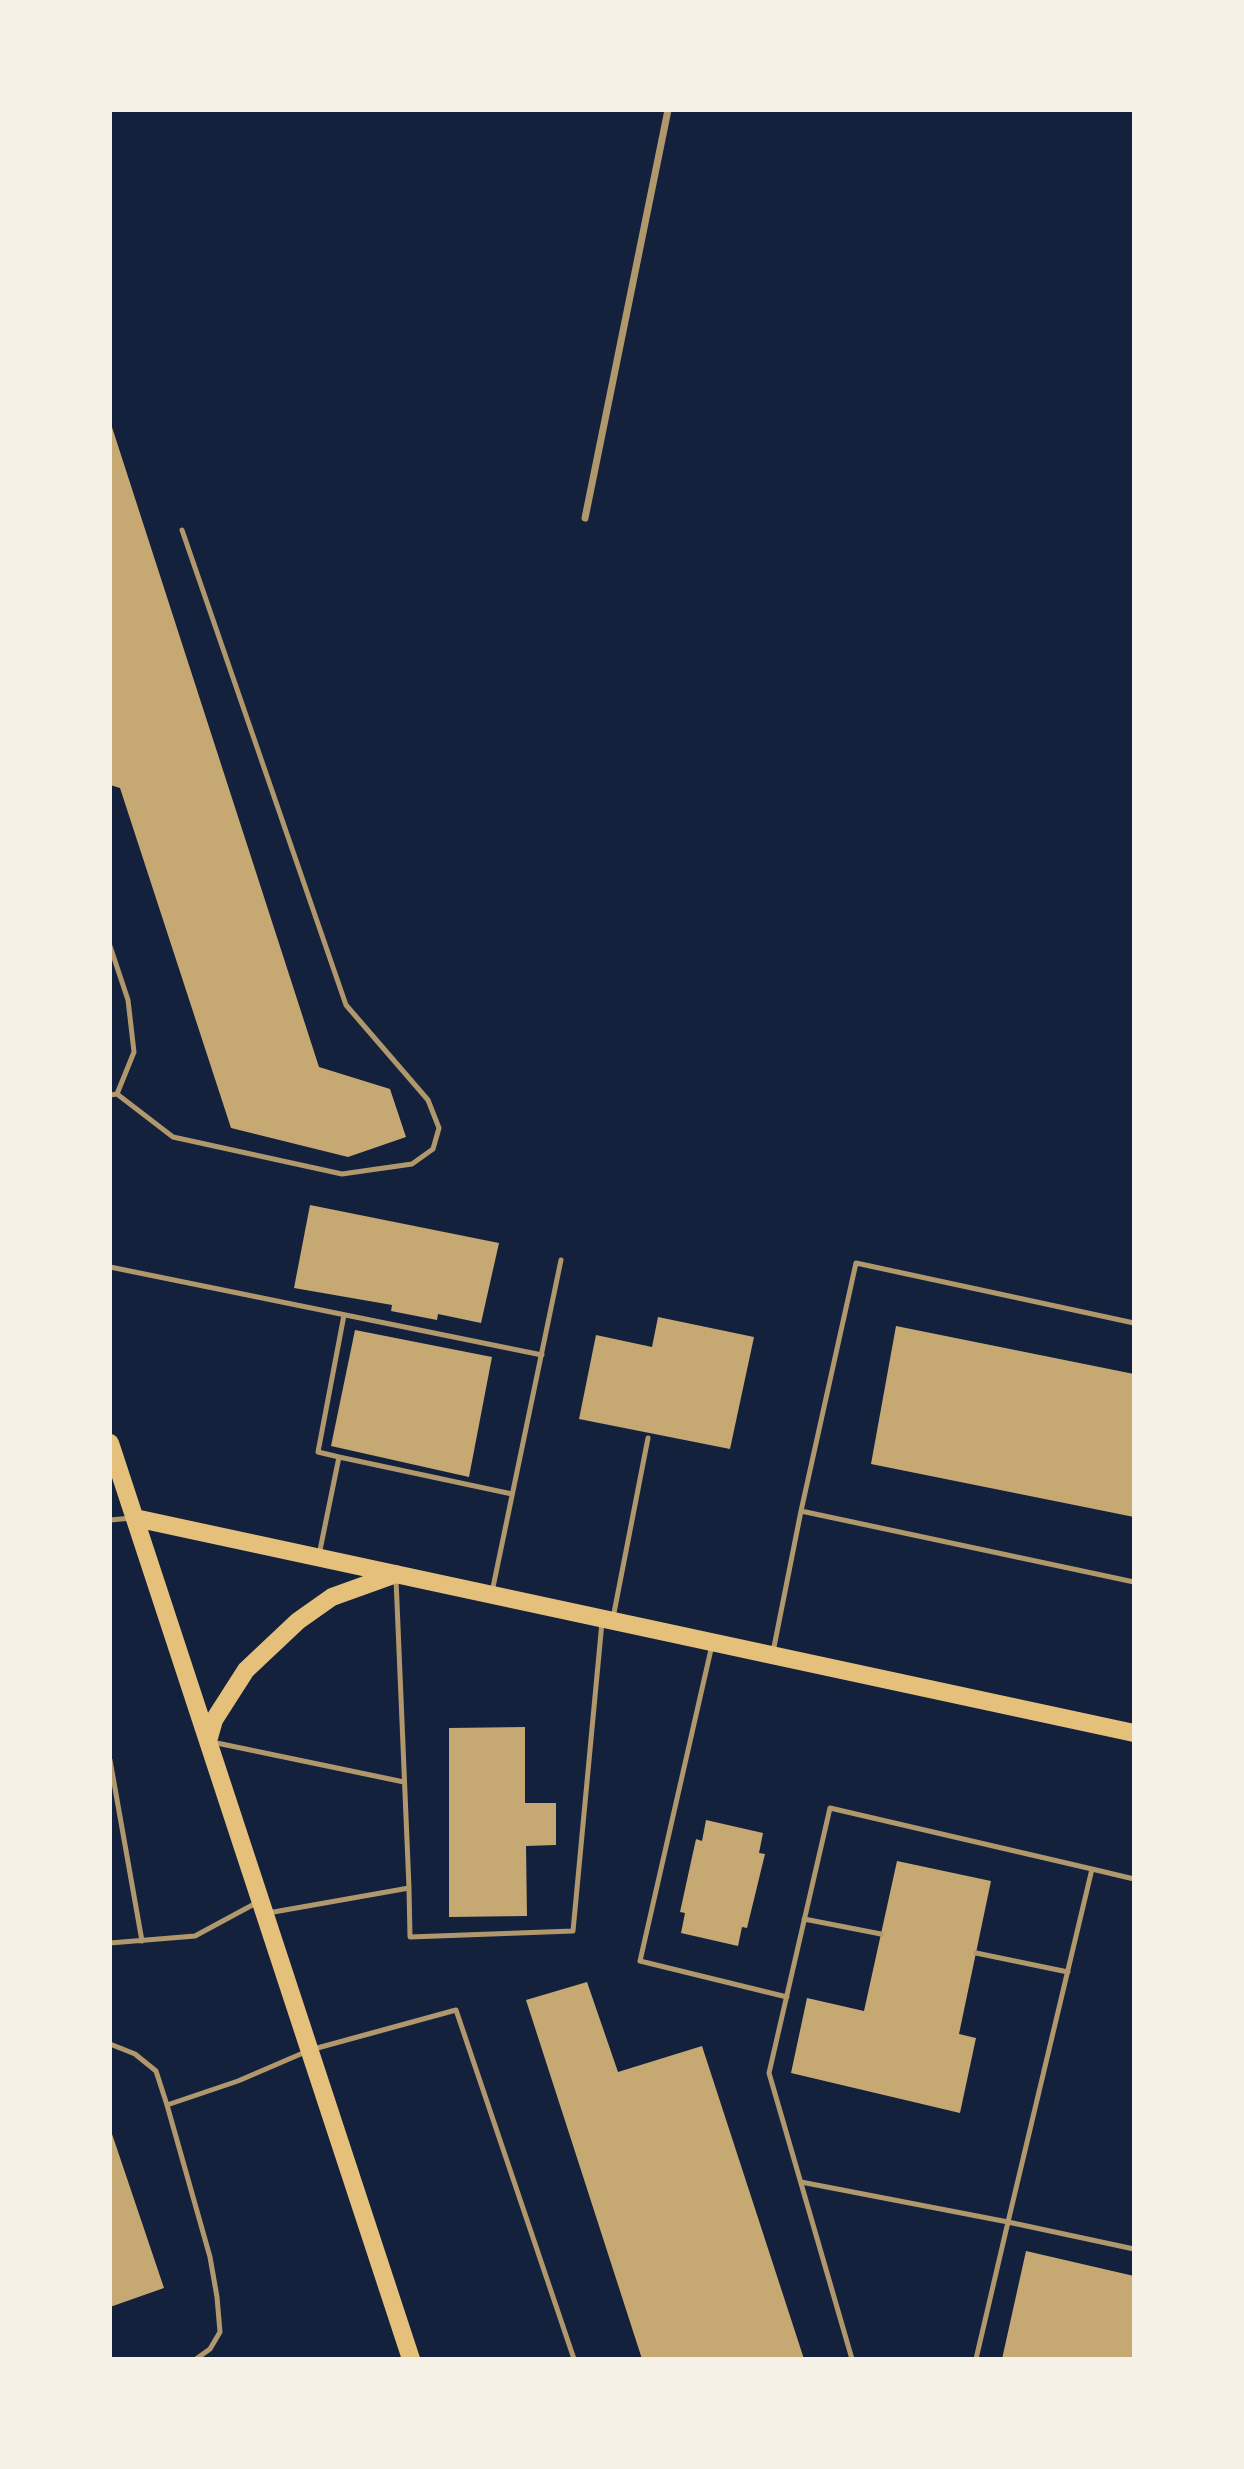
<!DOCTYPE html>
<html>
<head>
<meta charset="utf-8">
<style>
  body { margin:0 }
  #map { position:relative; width:1244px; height:2469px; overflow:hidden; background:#14213d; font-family:"Golos Text",sans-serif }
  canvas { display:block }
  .frame { position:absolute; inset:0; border:112px solid #f6f1e7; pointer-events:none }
</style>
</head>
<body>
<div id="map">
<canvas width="1244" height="2469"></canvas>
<div class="frame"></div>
</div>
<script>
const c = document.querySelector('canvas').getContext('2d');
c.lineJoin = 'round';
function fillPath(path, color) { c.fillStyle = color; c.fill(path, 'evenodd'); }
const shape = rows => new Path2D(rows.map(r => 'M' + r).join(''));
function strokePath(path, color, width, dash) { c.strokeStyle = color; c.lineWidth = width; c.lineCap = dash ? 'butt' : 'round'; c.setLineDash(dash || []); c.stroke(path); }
const building = shape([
  [110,421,319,1067,390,1089,406,1137,348,1157,231,1128,120,788,110,785],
  [310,1205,499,1243,481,1323,438,1314,437,1320,391,1311,392,1305,294,1288],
  [658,1317,754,1337,730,1449,579,1419,596,1335,652,1347],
  [896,1326,1134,1374,1134,1517,871,1464],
  [355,1330,492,1357,469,1477,331,1446],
  [525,1727,525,1803,556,1803,556,1845,526,1846,527,1916,449,1917,449,1728],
  [706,1820,763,1833,759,1853,765,1854,747,1928,742,1927,738,1946,681,1933,685,1913,680,1912,696,1839,702,1841],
  [897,1861,991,1881,959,2034,976,2038,960,2113,791,2073,807,1998,864,2011],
  [587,1982,618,2072,702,2046,804,2359,642,2359,526,2000],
  [111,2131,164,2288,110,2307,110,2132],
  [1026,2251,1134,2276,1134,2359,1002,2359]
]);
const service = shape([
  [110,946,128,1000,134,1052,117,1094,110,1095],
  [117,1094,173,1137,342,1174,412,1164,433,1149,439,1128,428,1100,346,1005,182,530],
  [110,1267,542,1355],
  [339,1457,318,1452,344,1315],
  [801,1511,1134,1582],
  [110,1520,132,1518],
  [319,1555,339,1457,512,1494],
  [492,1592,561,1260],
  [613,1618,648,1438],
  [712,1645,640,1961,787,1997],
  [773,1652,801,1511,856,1263,1134,1323],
  [212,1742,404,1782],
  [110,1760,142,1941],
  [1092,1869,1134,1879],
  [409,1888,410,1937,573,1931,602,1622],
  [268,1913,409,1888,396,1579],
  [804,1919,881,1934],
  [110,1943,195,1936,258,1902],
  [976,1953,1068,1972],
  [110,2044,135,2054,156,2071,167,2105],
  [801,2182,1008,2222,1092,1869,830,1808,769,2073,852,2359],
  [196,2359,210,2349,220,2332,217,2297,210,2257,167,2105,238,2081,310,2050,456,2010,574,2359],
  [976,2359,1008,2222,1134,2249]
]);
const minor = shape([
  [585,518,668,110]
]);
const primary = shape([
  [110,1443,411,2359],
  [135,1518,1134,1733],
  [208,1741,214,1720,246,1670,298,1621,332,1597,396,1574]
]);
fillPath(building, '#c6a872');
strokePath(service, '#b1986c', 5);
strokePath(minor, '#b1986c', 7);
strokePath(primary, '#e5c07b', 18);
</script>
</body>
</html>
